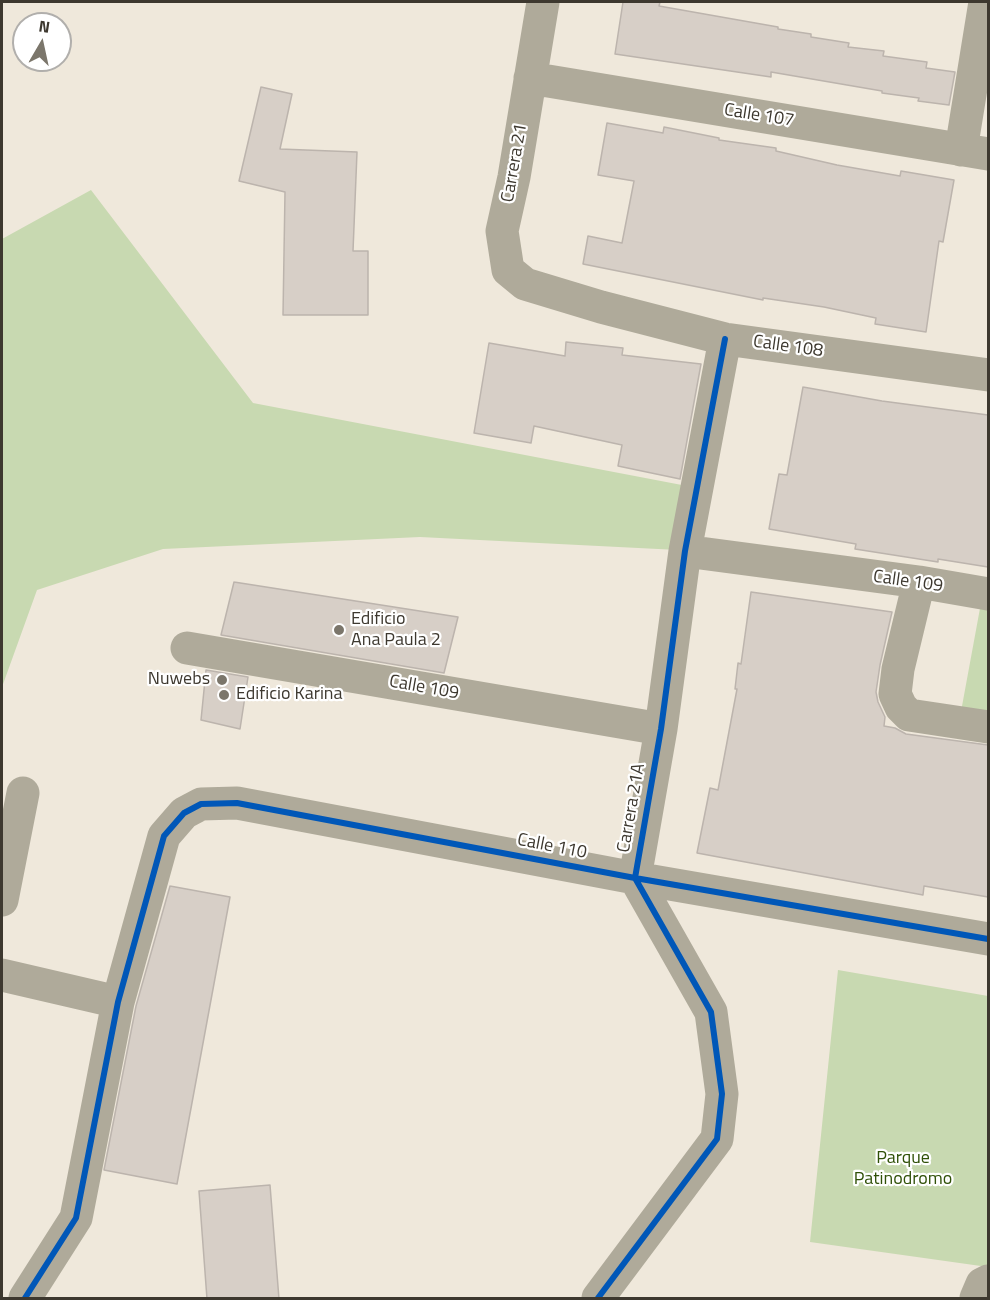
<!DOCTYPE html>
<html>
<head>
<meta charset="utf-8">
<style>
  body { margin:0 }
  #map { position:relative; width:990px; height:1300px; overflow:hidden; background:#efe8db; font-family:"Titillium Web",sans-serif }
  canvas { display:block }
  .frame { position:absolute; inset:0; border:3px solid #3d382f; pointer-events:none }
  .north { position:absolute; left:12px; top:12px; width:60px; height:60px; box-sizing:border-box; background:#fff; border:2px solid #b1afac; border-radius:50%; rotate:9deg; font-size:16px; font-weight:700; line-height:24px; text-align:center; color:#3d382f }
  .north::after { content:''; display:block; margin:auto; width:21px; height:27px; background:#7b766b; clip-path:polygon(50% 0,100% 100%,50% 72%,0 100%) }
</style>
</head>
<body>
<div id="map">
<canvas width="990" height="1300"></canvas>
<div class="frame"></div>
<div class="north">N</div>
</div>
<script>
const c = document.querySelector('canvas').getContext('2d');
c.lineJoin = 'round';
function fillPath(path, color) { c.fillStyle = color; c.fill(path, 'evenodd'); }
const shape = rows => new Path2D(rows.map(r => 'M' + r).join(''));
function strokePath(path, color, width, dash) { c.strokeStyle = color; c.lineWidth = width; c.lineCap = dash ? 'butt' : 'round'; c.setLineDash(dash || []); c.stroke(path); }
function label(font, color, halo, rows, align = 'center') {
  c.font = font + ' "Titillium Web",sans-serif'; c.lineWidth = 4.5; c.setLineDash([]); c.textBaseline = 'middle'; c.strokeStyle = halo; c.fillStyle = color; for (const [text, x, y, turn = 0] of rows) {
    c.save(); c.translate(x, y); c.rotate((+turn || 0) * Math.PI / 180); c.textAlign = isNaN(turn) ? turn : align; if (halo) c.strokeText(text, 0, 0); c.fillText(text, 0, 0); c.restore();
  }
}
const green = shape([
  [91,190,253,403,708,490,678,550,420,537,163,549,37,590,2,687,2,239],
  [983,592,988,593,988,721,960,717],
  [838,970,988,996,988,1267,810,1242]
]);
const building = shape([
  [623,2,660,2,659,6,778,27,778,29,811,34,811,37,849,43,848,47,884,51,883,56,927,62,926,68,955,72,949,105,918,101,919,98,882,93,882,91,771,72,771,77,615,54,623,2],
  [261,87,292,94,280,149,357,152,353,251,368,251,368,315,283,315,285,192,239,181,261,87],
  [607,123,663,133,664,127,719,138,719,140,776,148,776,151,837,165,900,176,901,171,954,180,943,242,939,241,926,332,875,324,876,318,824,307,763,298,763,300,583,264,588,236,622,243,634,181,598,175,607,123],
  [566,342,623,348,622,355,701,364,680,479,618,466,622,445,534,426,531,443,474,433,489,343,565,356,566,342],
  [803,387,882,401,988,415,988,567,938,559,938,562,855,549,856,544,769,529,779,474,787,475,803,387],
  [234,582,458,617,444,673,221,635,234,582],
  [751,592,892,612,880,665,876,692,878,702,885,717,884,726,895,728,906,734,988,745,988,897,924,886,923,895,697,853,710,788,718,790,737,689,735,689,738,663,741,664,751,592],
  [206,670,248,677,240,729,201,720,206,670],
  [170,886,230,897,177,1184,104,1170,136,1006,170,886],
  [270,1185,279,1299,207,1299,199,1191,270,1185]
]);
const street = shape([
  [543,2,514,177,502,231,508,270,525,284,601,307,725,339,988,375],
  [530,78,988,154],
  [961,150,985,2],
  [685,551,919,582,988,594],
  [919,582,898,669,895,694,901,707,909,715,988,727],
  [187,648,661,729],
  [2,900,23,793],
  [2,975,118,1002],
  [25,1298,76,1218,118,1002,164,836,184,813,201,804,237,803,635,878,988,939],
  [598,1298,717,1139,722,1094,711,1012,635,878,661,729,685,551,725,339],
  [976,1298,982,1284,988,1281]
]);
const cycleway = shape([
  [25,1298,76,1218,118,1002,164,836,184,813,201,804,237,803,635,878,988,939],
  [598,1298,717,1139,722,1094,711,1012,635,878,661,729,685,551,725,339]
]);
const markers = [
  [339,630,6,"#7b766b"],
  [222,680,6,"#7b766b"],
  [224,695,6,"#7b766b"]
];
const streetNames = [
  ["Calle 107",759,116,9],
  ["Carrera 21",515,163,-80],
  ["Calle 108",788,347,8],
  ["Calle 109",908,582,8],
  ["Calle 109",424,688,10],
  ["Carrera 21A",632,808,-80],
  ["Calle 110",552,847,11]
];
const poiNames = [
  ["Edificio",351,620],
  ["Ana Paula 2",351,641],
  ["Nuwebs",210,680,"right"],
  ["Edificio Karina",236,695]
];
const parkNames = [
  ["Parque",903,1159],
  ["Patinodromo",903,1180]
];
fillPath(green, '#c8d9b1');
fillPath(building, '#d7cfc7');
strokePath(building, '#bcb4ad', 1.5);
strokePath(street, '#afaa9a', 33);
strokePath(cycleway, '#0057b8', 6);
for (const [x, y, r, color] of markers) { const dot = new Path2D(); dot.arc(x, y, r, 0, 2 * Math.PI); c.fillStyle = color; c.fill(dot); strokePath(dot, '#fff', 2); }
label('18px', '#3d382f', '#fff', streetNames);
label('18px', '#3d382f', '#fff', poiNames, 'left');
label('18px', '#2f5007', '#fff', parkNames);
</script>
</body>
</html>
